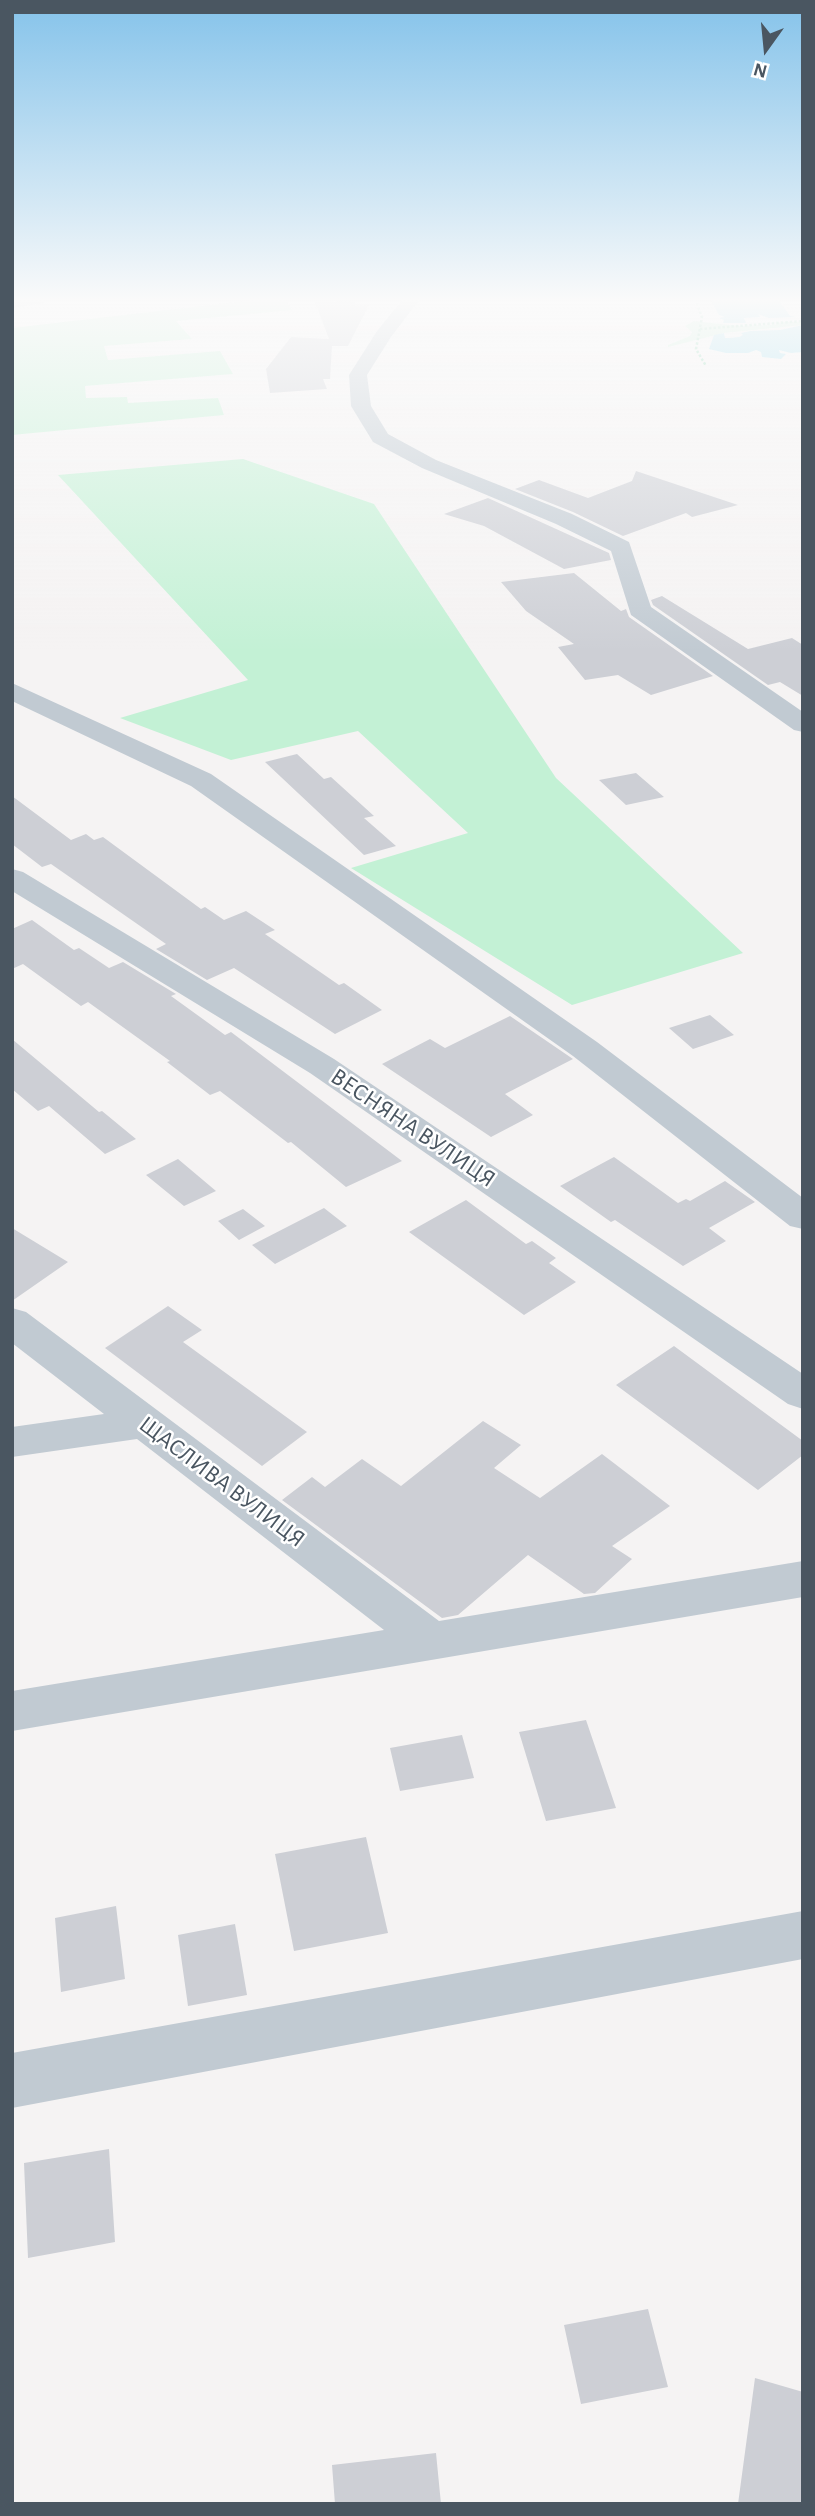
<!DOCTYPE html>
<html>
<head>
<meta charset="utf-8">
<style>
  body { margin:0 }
  #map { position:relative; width:815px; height:2516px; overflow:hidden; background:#f5f3f3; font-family:"Alegreya Sans",sans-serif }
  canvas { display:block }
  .frame { position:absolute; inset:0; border:14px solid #4a5661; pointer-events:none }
  .north { position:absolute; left:731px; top:14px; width:70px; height:70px; -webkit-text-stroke:5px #fff; paint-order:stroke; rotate:195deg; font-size:19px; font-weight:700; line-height:28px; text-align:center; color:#4a5661 }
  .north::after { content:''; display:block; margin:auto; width:24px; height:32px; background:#4a5661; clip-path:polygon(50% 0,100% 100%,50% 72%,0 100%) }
</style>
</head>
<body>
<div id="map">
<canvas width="815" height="2516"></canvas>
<div class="frame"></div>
<div class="north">N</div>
</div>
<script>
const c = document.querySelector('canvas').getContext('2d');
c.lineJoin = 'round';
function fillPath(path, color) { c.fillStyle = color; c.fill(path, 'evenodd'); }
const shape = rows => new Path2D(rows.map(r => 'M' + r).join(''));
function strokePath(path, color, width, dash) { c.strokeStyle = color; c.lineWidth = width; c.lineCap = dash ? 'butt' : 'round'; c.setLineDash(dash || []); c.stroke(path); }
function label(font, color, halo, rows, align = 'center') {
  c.font = font + ' "Alegreya Sans",sans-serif'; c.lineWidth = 5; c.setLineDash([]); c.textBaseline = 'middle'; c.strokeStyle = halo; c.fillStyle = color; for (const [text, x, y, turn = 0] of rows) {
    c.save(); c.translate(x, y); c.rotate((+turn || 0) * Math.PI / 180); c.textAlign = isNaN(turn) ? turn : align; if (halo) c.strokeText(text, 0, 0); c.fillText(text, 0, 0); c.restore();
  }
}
const green = shape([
  [262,299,285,299,292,310,176,321,192,339,104,346,108,360,220,351,233,374,85,386,86,398,127,397,128,403,218,398,224,415,12,435,12,328],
  [694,321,738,326,773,325,785,322,803,322,803,325,724,333,668,347,668,345,690,336,692,332,685,326],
  [243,459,374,504,556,778,743,953,572,1005,351,868,468,833,358,731,231,760,120,718,248,680,58,475]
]);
const water = shape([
  [710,299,778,299,790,316,796,317,769,318,758,314,760,317,744,318,746,323,723,323,724,320,719,318,725,317,719,315],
  [803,325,803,352,791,353,779,350,780,353,786,354,781,359,762,357,761,352,756,350,748,353,726,353,709,349,714,335,724,333,725,338,729,338,739,337,743,335,741,333,750,331,780,330]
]);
const building = shape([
  [354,301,355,306,369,305,348,346,332,346,330,379,323,379,327,389,270,393,266,369,291,337,329,339,315,302],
  [636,471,738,505,692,517,686,513,623,536,573,512,515,489,539,480,588,498,632,481],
  [488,498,609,553,611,560,564,569,484,526,444,514],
  [574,573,621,611,626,609,629,617,713,676,651,695,618,675,585,680,558,647,574,644,526,611,501,582],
  [662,596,748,649,792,638,803,645,803,696,780,682,768,685,653,605,651,600],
  [297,754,324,779,331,777,374,816,364,818,396,846,364,855,265,762],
  [636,773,664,797,626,805,599,780],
  [12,796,71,840,86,834,94,840,103,837,201,909,205,907,224,920,246,911,275,930,265,934,339,985,344,983,382,1010,335,1034,234,968,207,980,156,949,166,944,51,864,42,867,12,844],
  [32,920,74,950,79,948,109,968,123,962,176,994,171,996,225,1035,231,1032,402,1161,346,1187,291,1142,288,1143,220,1091,210,1095,167,1062,170,1061,88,1002,81,1006,23,964,12,969,12,929],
  [710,1015,734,1035,693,1049,669,1028],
  [510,1016,573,1059,505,1094,533,1115,491,1137,382,1064,430,1039,445,1048],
  [12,1039,99,1112,102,1111,136,1139,105,1154,49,1106,38,1111,12,1089],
  [614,1157,678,1203,686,1199,690,1201,725,1181,755,1202,709,1228,726,1241,683,1266,615,1220,611,1222,560,1186],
  [178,1159,216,1191,184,1206,146,1175],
  [466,1200,526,1244,532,1241,556,1258,549,1263,576,1282,524,1315,409,1232],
  [324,1208,347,1226,275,1264,252,1245],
  [243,1209,265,1226,239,1240,218,1221],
  [12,1228,68,1262,12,1301],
  [168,1306,202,1330,183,1342,307,1432,262,1466,105,1348],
  [674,1346,803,1441,803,1455,758,1490,616,1385],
  [483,1421,521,1445,494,1468,540,1498,602,1454,670,1506,612,1546,632,1559,595,1593,584,1594,528,1555,458,1615,442,1618,282,1500,312,1477,325,1487,362,1459,401,1486],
  [586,1720,616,1808,546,1821,519,1732],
  [462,1735,474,1778,400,1791,390,1748],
  [366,1837,388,1933,294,1951,275,1854],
  [116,1906,125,1979,61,1992,55,1918],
  [235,1924,247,1995,188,2006,178,1935],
  [109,2149,115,2242,28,2258,24,2163],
  [648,2309,668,2387,581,2404,564,2325],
  [755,2378,803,2392,803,2504,738,2504],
  [436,2453,441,2504,335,2504,332,2465]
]);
const path = shape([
  [695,299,702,317,696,349,706,366],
  [700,329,803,321]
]);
const minor = shape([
  [12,299,45,299,43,303,12,308,12,299],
  [403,299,420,299,391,337,367,375,371,406,388,434,436,460,572,514,629,542,651,607,803,712,803,732,794,730,631,615,611,551,556,524,422,468,373,442,351,406,349,375,377,331,403,299],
  [12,683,211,774,597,1042,803,1198,803,1229,790,1226,573,1056,191,786,12,701,12,683],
  [12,869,23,872,334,1059,803,1374,803,1409,788,1404,310,1073,12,891,12,869],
  [12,1308,26,1312,439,1621,803,1561,803,1597,12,1731,12,1691,384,1630,137,1439,12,1457,12,1427,104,1414,12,1343,12,1308],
  [803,1911,803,1959,12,2108,12,2053,803,1911]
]);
const streetNames = [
  ["ВЕСНЯНА ВУЛИЦЯ",413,1128,34],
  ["ЩАСЛИВА ВУЛИЦЯ",222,1482,37]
];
fillPath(green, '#c3f1d5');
fillPath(water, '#90daee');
fillPath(building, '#cdcfd5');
strokePath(path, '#7ad0a6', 2.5, [2.5, 2]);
fillPath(minor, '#c1cad2');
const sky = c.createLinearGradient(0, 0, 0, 652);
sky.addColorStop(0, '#85c3ea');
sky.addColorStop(0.46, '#fafafa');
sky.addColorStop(1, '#fafafa00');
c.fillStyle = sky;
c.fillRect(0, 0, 815, 652);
label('24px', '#4a5661', '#fff', streetNames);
</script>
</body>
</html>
